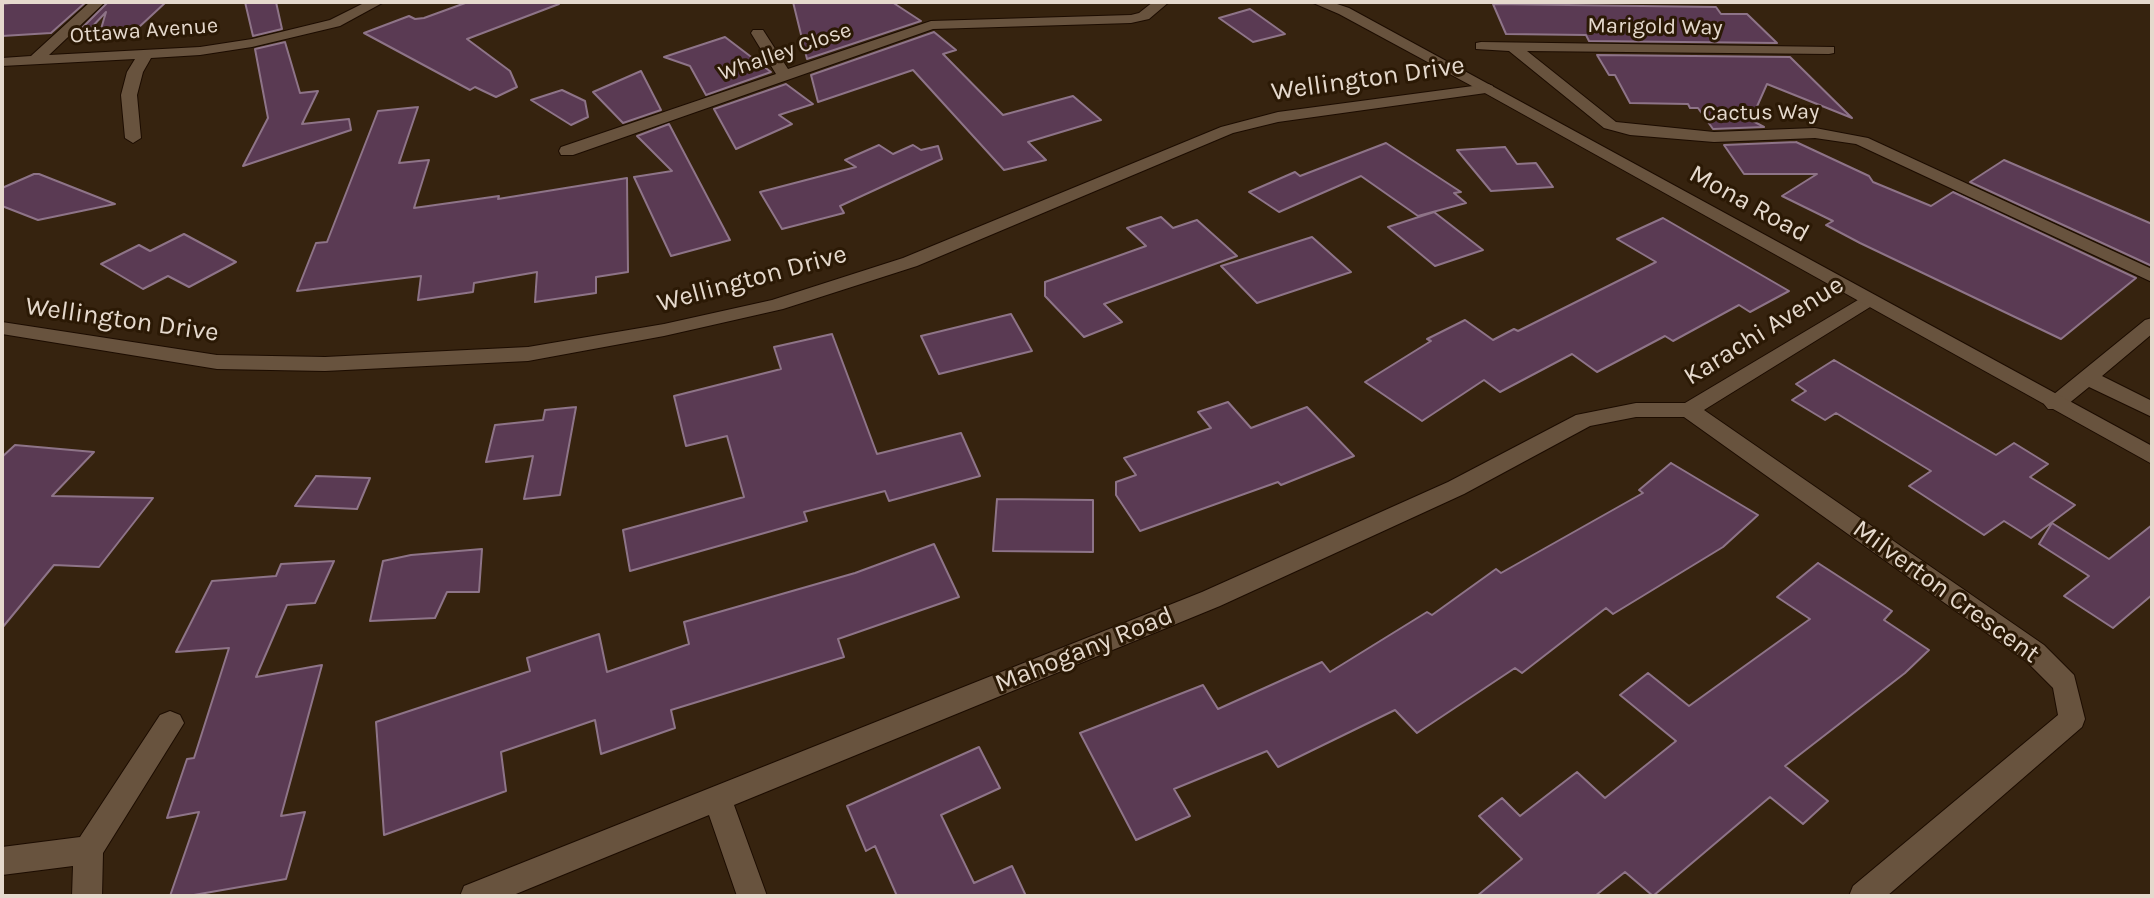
<!DOCTYPE html>
<html>
<head>
<meta charset="utf-8">
<style>
  body { margin:0 }
  #map { position:relative; width:2154px; height:898px; overflow:hidden; background:#36230f; font-family:Karla,sans-serif }
  canvas { display:block }
  .frame { position:absolute; inset:0; border:4px solid #e5d9cd; pointer-events:none }
</style>
</head>
<body>
<div id="map">
<canvas width="2154" height="898"></canvas>
<div class="frame"></div>
</div>
<script>
const c = document.querySelector('canvas').getContext('2d');
c.lineJoin = 'round';
function fillPath(path, color) { c.fillStyle = color; c.fill(path, 'evenodd'); }
const shape = rows => new Path2D(rows.map(r => 'M' + r).join(''));
function strokePath(path, color, width, dash) { c.strokeStyle = color; c.lineWidth = width; c.lineCap = dash ? 'butt' : 'round'; c.setLineDash(dash || []); c.stroke(path); }
function label(font, color, halo, rows, align = 'center') {
  c.font = font + ' Karla,sans-serif'; c.lineWidth = 6; c.setLineDash([]); c.textBaseline = 'middle'; c.strokeStyle = halo; c.fillStyle = color; for (const [text, x, y, turn = 0] of rows) {
    c.save(); c.translate(x, y); c.rotate((+turn || 0) * Math.PI / 180); c.textAlign = isNaN(turn) ? turn : align; if (halo) c.strokeText(text, 0, 0); c.fillText(text, 0, 0); c.restore();
  }
}
const building = shape([
  [20,2,86,2,51,33,2,36,2,4,20,2],
  [108,2,166,2,138,28,101,29,106,12,90,29,80,30,108,2],
  [245,2,276,2,282,29,253,36,245,2],
  [468,2,558,2,559,4,467,39,510,71,517,87,496,97,475,87,470,90,364,33,409,16,415,19,424,18,468,2],
  [793,2,892,2,921,21,807,59,793,2],
  [1493,4,1716,7,1721,14,1747,14,1777,43,1589,41,1586,35,1506,34,1493,4],
  [1250,9,1285,34,1253,42,1219,18,1250,9],
  [934,32,956,50,943,54,1003,115,1073,96,1101,120,1028,142,1046,160,1004,170,913,70,818,102,811,75,934,32],
  [725,37,771,72,706,95,690,66,664,57,725,37],
  [285,42,300,93,318,91,302,124,349,119,351,130,243,166,268,118,255,49,285,42],
  [1597,55,1790,57,1852,118,1767,84,1751,120,1764,127,1713,129,1698,108,1690,108,1688,104,1630,103,1615,75,1609,75,1597,55],
  [641,71,661,110,623,123,593,92,641,71],
  [786,84,813,104,779,115,792,124,736,149,714,109,786,84],
  [562,90,585,101,588,117,571,125,531,100,562,90],
  [418,107,399,163,429,160,414,208,499,196,498,199,627,178,628,272,596,277,596,293,535,302,537,272,474,283,473,292,418,300,421,276,297,291,316,243,327,242,378,111,418,107],
  [669,124,730,240,671,256,634,177,672,171,637,136,669,124],
  [1796,142,1869,176,1873,182,1931,206,1953,192,2136,278,2061,339,1860,243,1826,225,1833,221,1782,196,1817,174,1744,174,1724,145,1796,142],
  [1386,143,1461,192,1454,193,1466,203,1418,216,1361,176,1279,212,1249,192,1295,172,1300,176,1386,143],
  [879,145,893,154,913,145,921,150,938,146,942,159,840,206,844,213,782,229,760,192,856,167,845,160,879,145],
  [1505,147,1517,164,1536,163,1553,187,1491,191,1457,150,1505,147],
  [2004,160,2152,224,2152,266,1970,182,2004,160],
  [34,174,39,174,115,204,38,220,2,206,2,188,34,174],
  [1434,212,1483,250,1435,266,1388,227,1434,212],
  [1161,217,1173,228,1197,220,1237,256,1104,304,1122,322,1084,337,1045,296,1045,282,1146,246,1127,228,1161,217],
  [1663,218,1789,291,1750,312,1739,305,1673,341,1665,336,1597,372,1572,354,1500,392,1484,380,1422,421,1365,382,1431,341,1427,339,1465,320,1493,340,1514,329,1518,331,1656,262,1617,239,1663,218],
  [184,234,236,262,189,287,168,276,143,289,101,264,139,245,150,251,184,234],
  [1312,237,1351,272,1257,303,1221,266,1312,237],
  [1011,314,1032,351,939,374,921,336,1011,314],
  [832,334,877,454,961,433,980,476,889,501,885,491,804,512,807,521,630,571,623,530,744,497,727,436,686,446,674,396,781,369,774,347,832,334],
  [1834,360,1996,455,2014,443,2048,464,2030,477,2075,505,2031,538,2004,521,1984,535,1909,486,1931,471,1836,413,1825,420,1792,400,1806,391,1796,384,1834,360],
  [1228,402,1251,428,1307,407,1354,456,1281,485,1278,482,1140,531,1116,495,1116,482,1136,475,1124,458,1211,428,1198,412,1228,402],
  [576,407,560,495,524,499,533,456,486,462,495,425,543,420,545,410,576,407],
  [15,445,94,452,52,496,153,498,99,567,54,565,2,628,2,457,15,445],
  [1671,463,1758,515,1723,547,1613,614,1606,608,1522,673,1515,668,1417,733,1395,710,1278,767,1267,751,1174,789,1190,816,1136,840,1080,733,1203,685,1218,709,1322,662,1330,672,1427,612,1432,615,1496,569,1501,573,1643,493,1639,490,1671,463],
  [316,476,370,478,357,509,295,506,316,476],
  [997,499,1093,500,1093,552,993,551,997,499],
  [2052,523,2109,559,2152,525,2152,595,2113,628,2064,596,2089,576,2039,544,2052,523],
  [934,544,959,597,838,639,844,657,671,710,675,728,601,754,595,720,501,752,506,791,384,835,376,722,530,671,527,658,599,634,607,672,689,644,684,622,855,573,934,544],
  [482,549,479,592,447,592,435,618,370,621,383,561,411,555,482,549],
  [334,561,315,603,287,605,256,677,322,665,281,816,305,812,286,879,188,896,170,896,199,812,167,818,187,759,194,758,229,648,176,652,212,581,276,576,281,564,334,561],
  [1818,563,1892,611,1884,620,1929,650,1905,673,1785,766,1828,801,1803,824,1770,797,1653,896,1625,872,1595,896,1477,896,1522,859,1479,816,1502,798,1520,816,1577,772,1605,798,1676,741,1620,695,1648,673,1689,706,1810,619,1777,597,1818,563],
  [979,747,1000,788,941,815,974,883,1012,866,1026,896,897,896,875,846,866,851,847,806,979,747]
]);
const minor = shape([
  [90,2,105,2,49,55,200,47,252,39,330,20,366,2,384,2,340,26,252,47,200,55,151,58,143,72,137,95,141,138,133,143,125,138,121,95,127,72,135,59,2,66,2,58,31,56,90,2],
  [1153,2,1169,2,1149,19,1131,23,933,29,573,155,561,155,559,151,561,147,776,74,751,33,753,30,763,30,788,69,931,21,1131,15,1139,13,1153,2],
  [1481,42,1834,47,1834,53,1829,54,1527,51,1616,122,1714,132,1815,128,1868,138,2152,269,2152,282,1856,144,1815,138,1714,142,1630,135,1604,128,1509,51,1476,49,1476,43,1481,42],
  [1488,84,1493,86,1493,92,1278,122,1233,133,917,266,783,309,664,336,528,361,325,371,217,369,2,334,2,322,217,355,325,357,528,347,664,324,772,300,903,258,1221,127,1278,112,1488,84],
  [1868,294,1878,300,1875,304,1704,410,2044,645,2074,675,2085,719,2082,727,1887,896,1849,896,1853,886,2058,715,2053,688,2026,661,1684,417,1636,417,1590,426,1464,494,1220,606,734,805,767,896,737,896,709,815,511,896,460,896,464,886,1202,592,1448,482,1576,415,1636,403,1685,403,1868,294],
  [2152,318,2152,334,2102,376,2152,401,2152,417,2089,387,2062,409,2048,409,2044,404,2048,399,2145,320,2152,318],
  [170,711,180,715,184,723,103,853,102,896,72,896,73,866,2,875,2,847,80,837,160,715,170,711]
]);
const tertiary = shape([
  [1311,2,1331,2,1349,8,2152,446,2152,464,1483,92,1339,14,1311,2]
]);
const farStreetnames = [
  ["Marigold Way",1655,27,1],
  ["Ottawa Avenue",144,31,-4],
  ["Whalley Close",785,52,-19],
  ["Cactus Way",1761,113,-1]
];
const streetNames = [
  ["Wellington Drive",1368,79,-8],
  ["Mona Road",1749,204,29],
  ["Wellington Drive",752,279,-15],
  ["Wellington Drive",122,320,8],
  ["Karachi Avenue",1764,331,-32],
  ["Milverton Crescent",1946,592,36],
  ["Mahogany Road",1084,650,-22]
];
fillPath(building, '#5a3a53');
strokePath(building, '#8e7488', 2);
strokePath(minor, '#1c0c00', 2);
strokePath(tertiary, '#1c0c00', 2);
fillPath(minor, '#68533e');
fillPath(tertiary, '#68533e');
label('22px', '#e5d9cd', '#2b1905', farStreetnames);
label('26px', '#e5d9cd', '#2b1905', streetNames);
</script>
</body>
</html>
